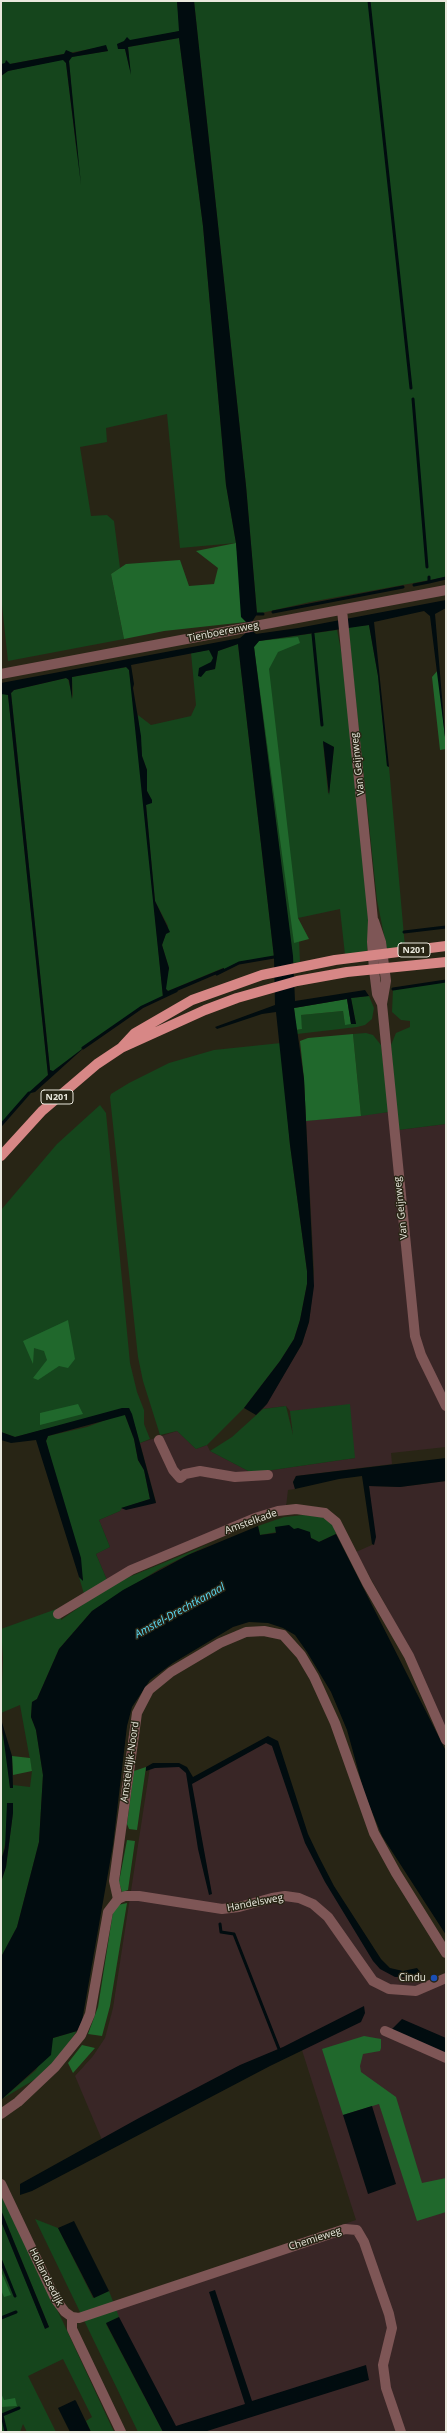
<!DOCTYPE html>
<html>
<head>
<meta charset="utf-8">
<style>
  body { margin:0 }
  #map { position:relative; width:447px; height:2433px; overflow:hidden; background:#282515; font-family:"Open Sans",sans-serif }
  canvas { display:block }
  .frame { position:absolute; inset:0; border:2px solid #e9e8dd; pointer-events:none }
</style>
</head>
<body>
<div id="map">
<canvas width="447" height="2433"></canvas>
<div class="frame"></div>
</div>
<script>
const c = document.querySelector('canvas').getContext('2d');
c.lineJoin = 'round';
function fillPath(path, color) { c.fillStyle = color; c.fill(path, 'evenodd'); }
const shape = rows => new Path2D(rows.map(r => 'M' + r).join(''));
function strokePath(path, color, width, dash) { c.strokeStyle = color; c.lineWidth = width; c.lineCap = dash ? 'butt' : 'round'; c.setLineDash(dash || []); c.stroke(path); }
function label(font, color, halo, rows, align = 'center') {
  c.font = font + ' "Open Sans",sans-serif'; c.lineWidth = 3; c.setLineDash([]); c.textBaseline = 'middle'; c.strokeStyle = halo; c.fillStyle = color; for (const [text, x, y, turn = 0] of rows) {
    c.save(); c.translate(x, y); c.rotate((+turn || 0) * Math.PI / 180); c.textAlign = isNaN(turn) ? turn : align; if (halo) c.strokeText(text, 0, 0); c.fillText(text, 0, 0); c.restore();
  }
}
const industrial = shape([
  [389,1112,398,1130,446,1124,446,1447,391,1453,392,1464,296,1476,293,1482,295,1489,288,1490,286,1507,107,1580,96,1554,110,1547,99,1520,120,1511,121,1508,156,1502,140,1443,177,1431,196,1449,207,1445,210,1451,252,1473,355,1458,294,1441,290,1411,286,1406,263,1409,302,1344,309,1322,312,1296,314,1271,306,1121],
  [446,1481,446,1731,391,1615,356,1552,374,1544,369,1486,400,1487],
  [268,1739,276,1743,307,1842,329,1885,384,1969,401,1973,421,1972,427,1983,446,1980,446,2432,160,2432,103,2307,356,2220,301,2047,105,2147,75,2076,93,2056,105,2038,113,2008,150,1767,183,1766,193,1779]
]);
const green = shape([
  [1,1,177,1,180,31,117,45,125,49,130,70,128,47,179,38,203,226,226,485,236,543,180,548,167,414,106,428,107,442,80,447,91,516,107,515,114,521,120,568,111,574,124,639,8,661,1,596,1,76,8,71,63,59,66,63,78,163,69,61,71,57,108,51,106,46,10,64,1,64],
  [194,1,446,1,446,577,310,602,257,614,246,486],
  [369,625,378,676,387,766,389,767,405,947,387,950,377,900,348,627],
  [337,630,344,666,364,853,369,933,367,951,345,955,340,909,298,918,300,962,293,963,254,647,259,641],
  [323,742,334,747,329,793,328,793],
  [238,644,274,957,239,963,224,971,223,968,168,991,166,989,166,978,169,968,162,945,168,926,155,901,146,805,150,797,147,791,147,770,142,756,138,715,151,725,191,716,196,705,191,653,209,650,213,654,214,658,206,671,215,669,218,651],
  [127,667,129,670,135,712,163,997,142,1007,86,1046,53,1072,50,1070,11,693,14,690,66,678,68,679,73,699,72,677],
  [4,693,8,695,48,1075,1,1125,1,694],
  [446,981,446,1124,398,1130,391,1045,396,1033,410,1027,410,1021,401,1020,392,1012,393,989],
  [369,996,374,1008,372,1019,365,1025,357,1027,297,1034,296,1030,302,1029,300,1015,343,1011,345,1024,356,1024,351,998],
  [366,1033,373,1035,381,1045,389,1112,361,1116,353,1034],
  [281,1043,290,1145,307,1271,307,1284,300,1320,294,1339,280,1361,244,1408,207,1445,196,1449,177,1431,160,1435,143,1381,138,1357,110,1097,111,1094,129,1083,169,1063,214,1050],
  [100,1105,106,1113,130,1363,137,1392,144,1410,144,1424,150,1439,140,1443,129,1408,15,1437,1,1432,1,1210,57,1144],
  [350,1404,355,1458,252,1473,210,1451,232,1437,263,1409,286,1406,293,1435,290,1411],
  [119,1415,125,1415,134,1439,138,1460,144,1470,150,1499,122,1508,120,1511,99,1520,110,1547,96,1554,107,1580,84,1594,79,1577,83,1580,46,1441,48,1436,87,1427],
  [304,1515,321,1517,332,1521,336,1534,319,1542,294,1529,260,1535,258,1526,284,1517],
  [212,1543,161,1568,92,1611,59,1649,37,1699,32,1702,31,1717,36,1730,43,1775,39,1842,17,1927,1,1957,1,1882,6,1867,13,1813,1,1860,1,1729,6,1749,10,1788,13,1788,13,1785,30,1787,32,1771,20,1705,1,1713,3,1658,1,1629,62,1607,61,1620,112,1584],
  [77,2031,57,2059,39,2077,2,2099,36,2070,53,2038],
  [1,2195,63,2322,114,2432,91,2432,86,2421,92,2417,63,2359,28,2376,56,2432,27,2432,23,2424,20,2432,1,2432,1,2221,45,2328,49,2327,1,2210],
  [35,2219,58,2228,93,2298,109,2291,119,2317,106,2324,163,2432,138,2432]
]);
const forest = shape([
  [236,543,246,622,164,631,124,639,111,574,126,564,180,560,189,586,214,584,218,568,196,551],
  [298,637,300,643,278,652,269,669,298,918,309,939,294,943,254,647,259,641],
  [438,670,446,747,446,749,440,750,432,677],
  [347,999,351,1024,345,1025,343,1011,301,1015,302,1029,296,1030,294,1008],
  [353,1034,361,1116,306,1121,304,1079,300,1041,308,1038],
  [68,1320,75,1359,68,1368,59,1366,38,1380,33,1378,47,1360,44,1351,34,1348,33,1364,23,1341],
  [78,1404,83,1414,40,1425,40,1413],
  [12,1756,30,1758,32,1771,13,1775],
  [146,1767,137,1830,129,1829,127,1824,134,1771],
  [127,1840,135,1841,128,1890,122,1892,119,1882],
  [127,1903,110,2006,102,2036,88,2034,98,2007,113,1912,118,1905],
  [364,2036,381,2039,381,2048,380,2051,363,2054,360,2066,361,2072,396,2097,422,2183,446,2178,446,2212,417,2221,379,2104,343,2115,322,2049],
  [82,2045,95,2048,73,2073,68,2063],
  [1,2271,11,2295,4,2297,1,2290],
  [1,2393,4,2400,15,2398,17,2406,1,2407]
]);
const water = shape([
  [177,1,194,1,246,486,257,614,252,622,253,631,256,634,298,628,446,600,446,608,435,614,446,745,430,616,424,611,374,622,389,767,387,766,378,676,369,625,259,641,254,647,293,956,295,1001,365,990,369,996,351,998,356,1024,351,1024,347,999,294,1008,304,1079,314,1286,309,1322,302,1344,267,1404,256,1415,244,1408,280,1361,294,1339,300,1320,307,1284,307,1271,290,1145,276,1012,262,1014,217,1029,215,1027,275,1005,274,957,238,644,218,651,215,669,206,671,201,677,198,676,199,668,211,662,213,658,209,650,131,665,134,684,133,688,141,736,142,756,147,770,147,791,152,800,152,803,146,805,155,901,170,932,166,934,162,945,169,968,166,989,168,991,224,968,224,971,163,997,129,670,126,667,72,677,72,699,69,680,66,678,14,690,11,693,50,1070,53,1071,86,1046,35,1092,27,1094,48,1075,8,695,1,694,1,683,240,638,247,632,246,622,241,617,236,543,226,485,203,226,179,38,128,47,131,75,125,49,118,49,117,44,124,41,127,37,130,40,179,31],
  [106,45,108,51,72,57,69,61,81,185,66,63,63,60,8,71,1,76,1,64,5,63,6,60,10,64,64,54,66,50,73,53],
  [323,741,334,747,329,795],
  [122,1408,129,1408,132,1414,156,1503,126,1510,121,1508,150,1499,144,1470,138,1460,134,1439,125,1415,48,1436,46,1441,81,1558,83,1581,79,1577,36,1440,11,1443,1,1440,1,1432,15,1437],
  [446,1458,446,1481,400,1487,369,1486,376,1537,374,1545,372,1544,362,1476,339,1479,295,1489,293,1482,296,1476],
  [289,1525,294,1529,298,1528,310,1532,311,1538,319,1542,336,1534,446,1751,446,1935,382,1836,365,1795,347,1730,331,1692,307,1652,295,1635,283,1628,268,1623,249,1622,233,1627,173,1663,150,1680,132,1707,127,1726,113,1845,82,2021,77,2031,53,2038,51,2055,1,2100,1,1957,17,1927,39,1842,43,1775,36,1730,31,1717,32,1702,37,1699,59,1649,92,1611,123,1590,188,1555,258,1526,260,1535,276,1533,275,1527],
  [1,1719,12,1756,13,1788,10,1788],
  [268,1736,278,1741,308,1834,319,1857,334,1886,381,1959,390,1968,403,1971,417,1968,421,1973,408,1977,395,1977,380,1969,373,1961,325,1882,305,1843,272,1746,266,1743,192,1784,212,1894,209,1895,198,1849,186,1773,179,1767,155,1768,146,1771,146,1767,153,1763,179,1763,187,1767,193,1777],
  [7,1803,13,1803,13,1813,6,1867,1,1882,1,1860,5,1848],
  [364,2006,365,2013,361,2022,270,2066,32,2191,20,2195,20,2184,139,2118,240,2065,283,2047],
  [402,2019,446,2038,446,2054,391,2030],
  [372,2106,396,2184,368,2194,343,2115],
  [1,2210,49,2327,45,2329,1,2221],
  [74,2221,109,2291,94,2298,58,2228],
  [215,2290,252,2401,366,2365,369,2380,204,2432,163,2432,106,2323,119,2317,176,2426,245,2404,209,2292],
  [75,2400,76,2401,91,2432,70,2432,58,2408]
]);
const stream = shape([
  [369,1,411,388],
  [413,399,427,567],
  [429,582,446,578],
  [414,585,429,582,429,577],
  [273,612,403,587],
  [257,614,263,614],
  [313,634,322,725],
  [404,932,446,927],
  [217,974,239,963,274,957],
  [393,989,446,981],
  [83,1048,142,1007,176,991],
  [1,1125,29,1093],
  [220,1924,221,1932,234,1934,279,2049],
  [1,2261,15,2296],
  [1,2318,16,2312],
  [6,2432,2,2415,19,2408]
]);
const minor = shape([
  [342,610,373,920,372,942,374,970,377,994,382,1004,415,1336,421,1355,446,1406],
  [1,674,446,590],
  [374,921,381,942,386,981,382,1004],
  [159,1440,173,1470,180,1478,185,1474,200,1471,235,1477,268,1475],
  [58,1614,131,1570,255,1518,278,1511,296,1509,325,1513,336,1522,367,1583,409,1656,446,1740],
  [118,1899,114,1881,137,1713,149,1690,171,1672,220,1643,246,1632,264,1631,283,1635,301,1655,314,1677,335,1723,374,1833,396,1873,446,1953],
  [385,2031,446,2058],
  [1,2184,56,2300,65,2312,72,2317,72,2329,121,2432],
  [72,2317,79,2318,345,2229,357,2230,364,2242,389,2314,392,2328,383,2365,386,2388,401,2432]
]);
const tertiary = shape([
  [1,2114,18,2102,55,2067,81,2035,90,2014,108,1912,118,1899,125,1896,139,1896,222,1909,239,1907,272,1898,285,1896,299,1898,313,1904,328,1917,373,1981,389,1989,416,1991,446,1978]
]);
const primary = shape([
  [122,1047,135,1033,192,1000,262,975,335,960,446,946],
  [1,1156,42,1111,97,1064,121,1048,205,1010,237,998,297,981,347,972,446,962]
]);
const markers = [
  [434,1978,4,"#1a4fb4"]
];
const shields = [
  [414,950,32],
  [57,1097,32]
];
const shieldNames = [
  ["N201",414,950],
  ["N201",57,1097]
];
const streetNames = [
  ["Tienboerenweg",223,632,-11],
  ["Van Geijnweg",358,764,-96],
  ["Van Geijnweg",401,1208,-96],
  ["Amstelkade",251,1522,-20],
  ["Amsteldijk-Noord",130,1762,-82],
  ["Handelsweg",255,1903,-11],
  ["Chemieweg",315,2239,-18],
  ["Hollandsedijk",46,2277,63]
];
const poiNames = [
  ["Cindu",426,1978]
];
const waterNames = [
  ["Amstel-Drechtkanaal",180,1611,-29]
];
fillPath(industrial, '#392626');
fillPath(green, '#15451c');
fillPath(forest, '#20682c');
fillPath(water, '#010c0f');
strokePath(stream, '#010c0f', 3);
strokePath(minor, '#7e5656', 10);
strokePath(tertiary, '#7e5656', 10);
strokePath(primary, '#d78786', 10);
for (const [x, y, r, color] of markers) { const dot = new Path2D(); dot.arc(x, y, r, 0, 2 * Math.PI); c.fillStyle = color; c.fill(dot); strokePath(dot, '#282515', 1.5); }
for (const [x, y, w] of shields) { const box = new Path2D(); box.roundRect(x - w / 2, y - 7, w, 14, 3); c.fillStyle = '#282515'; c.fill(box); strokePath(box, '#e9e8dd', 1); }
label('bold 9px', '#e9e8dd', null, shieldNames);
label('10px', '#e9e8dd', '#282515', streetNames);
label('10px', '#e9e8dd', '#282515', poiNames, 'right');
label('italic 11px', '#5adaf4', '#282515', waterNames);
</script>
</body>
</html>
